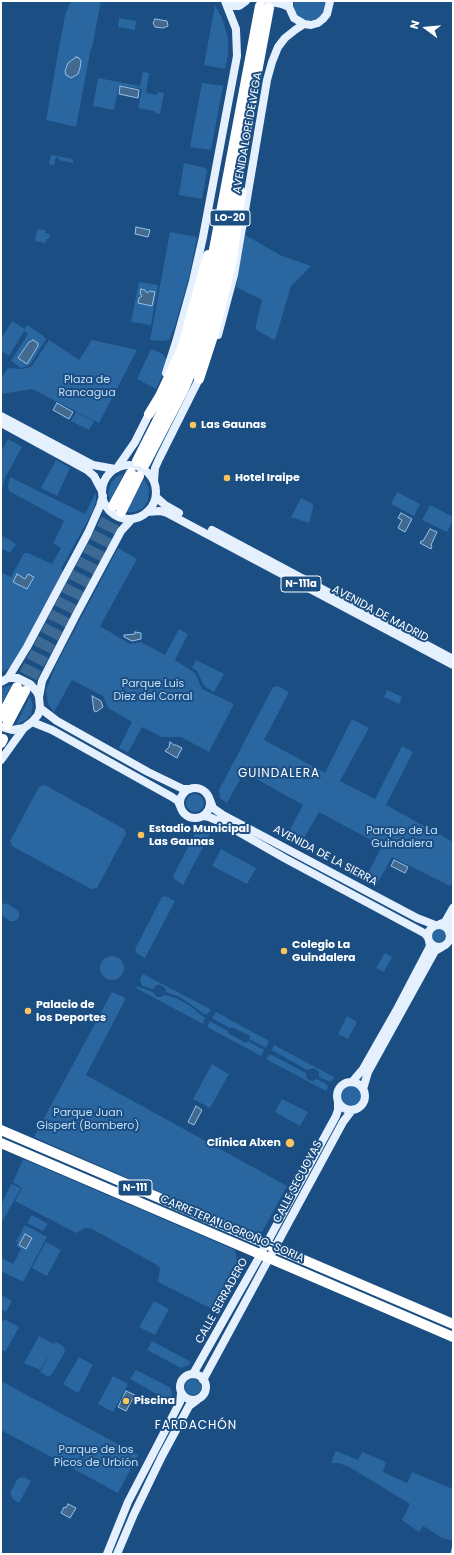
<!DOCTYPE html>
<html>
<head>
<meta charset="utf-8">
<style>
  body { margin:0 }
  #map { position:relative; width:454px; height:1555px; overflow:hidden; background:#1b4e82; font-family:Poppins,sans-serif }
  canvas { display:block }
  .frame { position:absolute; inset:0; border:2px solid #fff; pointer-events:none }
  .north { position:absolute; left:406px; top:8px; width:40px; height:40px; -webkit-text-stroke:3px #1b4e82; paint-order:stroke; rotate:286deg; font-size:11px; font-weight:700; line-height:16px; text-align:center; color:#fff }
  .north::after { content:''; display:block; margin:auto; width:14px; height:18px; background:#fff; clip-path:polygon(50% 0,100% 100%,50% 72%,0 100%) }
</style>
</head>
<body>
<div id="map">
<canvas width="454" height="1555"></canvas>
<div class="frame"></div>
<div class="north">N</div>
</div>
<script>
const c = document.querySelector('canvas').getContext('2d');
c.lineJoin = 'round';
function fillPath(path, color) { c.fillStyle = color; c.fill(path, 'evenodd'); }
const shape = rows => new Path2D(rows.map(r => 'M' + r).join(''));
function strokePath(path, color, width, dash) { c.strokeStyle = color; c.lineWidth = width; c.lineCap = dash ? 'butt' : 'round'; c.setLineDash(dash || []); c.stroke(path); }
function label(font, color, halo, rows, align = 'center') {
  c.font = font + ' Poppins,sans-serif'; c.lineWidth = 4; c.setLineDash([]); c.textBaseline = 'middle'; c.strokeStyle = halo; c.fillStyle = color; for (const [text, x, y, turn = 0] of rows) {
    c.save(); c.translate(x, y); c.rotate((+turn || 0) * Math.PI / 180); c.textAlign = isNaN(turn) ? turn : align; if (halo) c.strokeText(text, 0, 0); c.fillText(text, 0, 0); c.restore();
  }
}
const green = shape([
  [71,1,101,1,93,43,90,53,76,127,46,120,65,15],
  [294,1,326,1,324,13,316,20,305,21,296,14,294,9],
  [215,5,222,18,228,38,228,54,225,69,204,65],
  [119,18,136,21,135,30,118,27],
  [143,72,149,73,146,93,157,95,158,92,164,93,160,114,155,113,155,111,138,108,142,89,119,85,114,110,93,106,98,78,140,86],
  [202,83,223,86,211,150,190,147],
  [51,155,73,159,73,163,59,160,59,158,56,157,54,165,49,164],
  [184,163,205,168,207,171,202,199,179,195],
  [37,229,45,230,45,233,50,234,49,238,46,240,46,243,35,241],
  [170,232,197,237,189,277,175,326,169,340,162,341,150,340],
  [245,235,282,256,311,266,291,286,276,337,274,340,255,329,262,300,236,287],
  [139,282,158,285,151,325,131,322],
  [12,321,25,329,27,325,44,336,44,337,46,339,30,365,21,368,11,361,28,334,24,331,9,356,1,351,1,339],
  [49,340,79,360,92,340,137,350,99,423,32,389,1,394,1,379,8,368,22,369,31,367],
  [151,349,163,354,167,360,165,369,156,389,137,379],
  [76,412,94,421,89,430,71,421],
  [8,439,22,447,6,476,1,492,1,452],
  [56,460,70,468,57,496,41,488],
  [124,473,110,501,108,492,111,483,116,477],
  [10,477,85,514,96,492,96,501,93,511,61,569,63,571,14,665,1,673,1,572,11,577,24,553,28,553,52,564,61,548,53,543,64,521,9,491,8,485],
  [144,479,149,488,148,500,146,504,142,509,134,512,126,512],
  [397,492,420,504,414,516,391,504],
  [301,498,311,503,313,505,313,508,309,523,291,517],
  [430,505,453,517,453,520,447,532,422,520],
  [1,535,16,544,10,553,1,548],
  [118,548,137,559,100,626,130,644,141,642,165,655,179,629,188,634,175,660,195,673,202,689,234,704,209,752,181,737,162,737,142,727,128,753,119,748,132,722,108,708,103,696,72,680,54,712,48,704,46,690,56,665],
  [196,660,224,674,214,692,204,686,197,671,192,668],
  [12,685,1,705,1,688],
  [278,686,289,692,264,740,325,773,352,719,369,728,340,781,375,799,402,746,413,752,386,805,453,842,453,882,450,886,392,857,376,886,365,879,382,846,319,812,300,845,286,837,303,805,244,772,227,803,220,798,219,790,273,687],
  [387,690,402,697,399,704,384,697],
  [30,696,33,706,31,714,26,720,16,725],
  [45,785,124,829,126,834,97,888,91,889,12,846,10,841,39,787],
  '186 803a9 9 0 1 1 18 0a9 9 0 1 1-18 0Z',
  [203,825,213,828,183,885,174,879,173,876,198,828],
  [221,849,256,868,247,884,212,866],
  [165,896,175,901,145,958,137,954,135,949,162,897],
  [6,903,16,909,19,912,19,917,15,921,10,921,1,915,1,905],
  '429 936a10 10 0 1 1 20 0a10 10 0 1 1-20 0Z',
  [385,953,392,957,384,972,376,968],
  '100 968a12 12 0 1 1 24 0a12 12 0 1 1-24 0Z',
  [143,974,210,1009,210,1011,207,1014,204,1014,180,997,166,992,165,988,160,985,156,985,153,989,142,986,140,979],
  [137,986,153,992,157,997,160,997,165,995,176,998,189,1005,205,1018,203,1024,136,988],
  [112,992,124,997,125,1000,86,1075,287,1186,260,1236,34,1137],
  [216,1012,269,1041,266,1048,249,1039,250,1036,232,1027,230,1028,212,1018],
  [347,1016,357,1022,348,1039,338,1034],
  [210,1021,228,1031,228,1033,246,1043,248,1041,264,1050,261,1056,207,1027],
  [274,1045,334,1077,331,1082,319,1077,319,1072,314,1068,307,1070,272,1050],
  [270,1054,306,1073,306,1077,309,1080,312,1081,317,1079,326,1084,328,1087,326,1091,266,1059],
  [212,1064,229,1074,210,1108,193,1099],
  [348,1084,352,1084,360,1087,363,1095,363,1099,359,1106,351,1109,343,1107,337,1100,341,1088],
  [282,1099,308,1112,300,1126,275,1112],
  [23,1159,235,1250,238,1269,216,1311,158,1282,160,1268,154,1263,92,1229,85,1228,76,1233,15,1201,22,1188,13,1182],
  [11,1184,21,1188,1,1224,1,1205],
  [32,1215,48,1224,43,1231,27,1223],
  [25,1225,47,1237,23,1282,1,1271,1,1258,13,1264,21,1249,16,1246,18,1243,16,1242],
  [46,1242,61,1250,47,1276,32,1268],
  [1,1295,12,1301,6,1312,1,1309],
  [154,1301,169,1309,155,1335,139,1327],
  [4,1319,19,1327,5,1352,1,1349,1,1324],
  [39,1336,54,1344,56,1342,64,1347,65,1352,52,1374,48,1377,40,1372,52,1348,40,1370,24,1363],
  [152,1341,191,1362,189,1365,181,1368,147,1350],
  [79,1357,93,1365,78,1393,63,1384],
  [136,1370,171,1388,172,1396,169,1401,130,1379],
  [113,1376,128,1384,113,1412,98,1404],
  '185 1387a8 8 0 1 1 16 0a8 8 0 1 1-16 0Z',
  [1,1381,138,1455,118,1493,1,1430],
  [336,1451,358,1460,362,1452,386,1462,383,1472,407,1483,412,1472,453,1489,453,1541,442,1538,423,1526,419,1532,402,1520,410,1504,351,1468,339,1463,331,1463],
  [24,1477,31,1481,19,1503,13,1499,10,1493,18,1478]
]);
const water = shape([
  [155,19,167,21,168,26,163,28,155,27,153,23,155,19],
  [76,57,79,58,81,61,80,68,78,74,71,78,66,75,65,71,68,63,76,57],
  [120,86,139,90,138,98,119,94,120,86],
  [136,227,150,230,148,237,135,234,136,227],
  [141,289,145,290,147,293,150,291,155,292,152,306,138,303,139,298,142,296,140,293,141,289],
  [33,340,38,343,38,346,27,364,18,358,29,342,33,340],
  [57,403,73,412,69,419,53,410,57,403],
  [401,513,412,519,405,532,398,528,402,520,398,518,401,513],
  [430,529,437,532,431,545,432,546,431,549,420,543,421,541,423,541,430,529],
  [17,574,25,579,28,574,34,577,27,589,13,582,17,574],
  [135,632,141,633,141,639,132,641,124,637,124,635,135,634,135,632],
  [92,696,101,701,103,707,96,712,94,711,92,696],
  [170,742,174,745,176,745,182,748,177,758,165,751,169,747,170,742],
  [394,860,408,867,405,873,391,866,394,860],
  [196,1106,202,1110,194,1125,188,1122,196,1106],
  [25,1234,32,1238,26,1249,19,1245,25,1234],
  [126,1391,135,1395,126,1411,118,1407,126,1391],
  [68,1504,76,1508,70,1518,61,1513,64,1507,66,1508,68,1504]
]);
const stream = shape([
  [451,1554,453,1546]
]);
const highwayTunnel = shape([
  [17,687,113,506],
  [25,691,121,512]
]);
const major = shape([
  [266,1,282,4,289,7],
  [289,1,289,7,294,18,304,24,311,25,318,23,323,19,327,14,330,1],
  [226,2,234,6,239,6,246,1],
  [218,335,234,275,267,80,272,62,278,47,285,38,295,30,304,24],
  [166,373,176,342,193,281,203,237,237,56,236,29,225,1],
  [1,416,93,465,115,469],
  [1,423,87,470,94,476,102,491],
  '102 492a27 27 0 1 1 54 0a27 27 0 1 1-54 0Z',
  [117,468,135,442,151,410],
  [154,481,155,468,159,459,201,375],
  [156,497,165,505,179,513],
  [147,512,160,511,167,513,453,665],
  [212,530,453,659],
  [8,678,27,647,88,533,100,506,103,496],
  [1,682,8,678,18,678,30,684,37,692,39,697,40,708,38,715,32,722,24,728,12,730,1,727],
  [39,697,42,681,76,615,121,531,132,519],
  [40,708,57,721,148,772,183,789,190,789],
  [32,722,52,730,172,797,178,801,180,806],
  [1,760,24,728],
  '180 803a15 15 0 1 1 30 0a15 15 0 1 1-30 0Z',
  [210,800,213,808,223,815,417,918,435,925],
  [203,816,209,817,223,823,286,859,424,933,428,937],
  '428 936a11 11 0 1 1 22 0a11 11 0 1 1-22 0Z',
  [438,925,445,922,453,908],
  [449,932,453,920],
  [352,1082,363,1069,396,1011,428,950,430,946,429,941],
  '337 1096a14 14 0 1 1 28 0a14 14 0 1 1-28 0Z',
  [363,1089,368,1072,435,951,442,947],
  [193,1374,257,1261,336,1116,338,1110,338,1102],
  '180 1387a13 13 0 1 1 26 0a13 13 0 1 1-26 0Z',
  [203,1380,343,1122,352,1110],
  [107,1554,128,1502,180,1402,181,1394],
  [117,1554,134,1514,162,1456,189,1406,197,1400]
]);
const highway = shape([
  [199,379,214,333,232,261,241,192],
  [149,414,160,396,182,349,208,255],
  [137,461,180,376,202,313,260,6],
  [145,464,183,391,198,355,210,315,220,270,269,8],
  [113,506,131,473],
  [121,512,139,476],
  [1,717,17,687],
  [7,725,25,691],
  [1,743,3,739],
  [1,1130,453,1324],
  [1,1143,453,1337]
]);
const markers = [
  [193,425,4,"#fcc45c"],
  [227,478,4,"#fcc45c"],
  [141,835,4,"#fcc45c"],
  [284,951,4,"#fcc45c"],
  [28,1011,4,"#fcc45c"],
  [290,1143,5,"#fcc45c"],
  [126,1401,4,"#fcc45c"]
];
const shields = [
  [230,218,40],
  [301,584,40],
  [135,1188,34]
];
const shieldNames = [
  ["LO-20",230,218],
  ["N-111a",301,584],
  ["N-111",135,1188]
];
const streetNames = [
  ["AVENIDA LOPE DE VEGA",248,133,-80],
  ["AVENIDA DE MADRID",380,614,28],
  ["AVENIDA DE LA SIERRA",325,856,28],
  ["CALLE SECUOYAS",298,1182,-62],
  ["CARRETERA LOGROÑO-SORIA",232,1229,23],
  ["CALLE SERRADERO",222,1301,-61]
];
const parkNames = [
  ["Plaza de",87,380],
  ["Rancagua",87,393],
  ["Parque Luis",153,684],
  ["Díez del Corral",153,697],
  ["Parque de La",402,831],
  ["Guindalera",402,844],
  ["Parque Juan",88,1113],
  ["Gispert (Bombero)",88,1126],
  ["Parque de los",96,1450],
  ["Picos de Urbión",96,1463]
];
const poiNames = [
  ["Las Gaunas",201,425],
  ["Hotel Iraipe",235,478],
  ["Estadio Municipal",149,829],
  ["Las Gaunas",149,842],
  ["Colegio La",292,945],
  ["Guindalera",292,958],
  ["Palacio de",36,1005],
  ["los Deportes",36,1018],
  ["Clínica Alxen",281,1143,"right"],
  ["Piscina",134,1401]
];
const neighbourhoodNames = [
  ["GUINDALERA",279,774],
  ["FARDACHÓN",196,1426]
];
fillPath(green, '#2a669f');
fillPath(water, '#43698f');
strokePath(water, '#92c2ed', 1);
strokePath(stream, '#92c2ed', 1.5);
strokePath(highwayTunnel, '#3d6995', 10, [10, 5]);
strokePath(major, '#e4f0fe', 8);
strokePath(highway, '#fff', 10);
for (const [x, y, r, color] of markers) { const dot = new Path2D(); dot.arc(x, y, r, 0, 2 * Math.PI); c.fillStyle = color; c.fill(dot); strokePath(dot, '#1b4e82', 1.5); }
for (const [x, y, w] of shields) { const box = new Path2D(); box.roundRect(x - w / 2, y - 8, w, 16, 3); c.fillStyle = '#1b4e82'; c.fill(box); strokePath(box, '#fff', 1); }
label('bold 10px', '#fff', null, shieldNames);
label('11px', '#fff', '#1b4e82', streetNames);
label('11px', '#c4dff8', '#1b4e82', parkNames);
label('bold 11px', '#fff', '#1b4e82', poiNames, 'left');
c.letterSpacing = '1px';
label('12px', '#fff', '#1b4e82', neighbourhoodNames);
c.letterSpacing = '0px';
</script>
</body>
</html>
